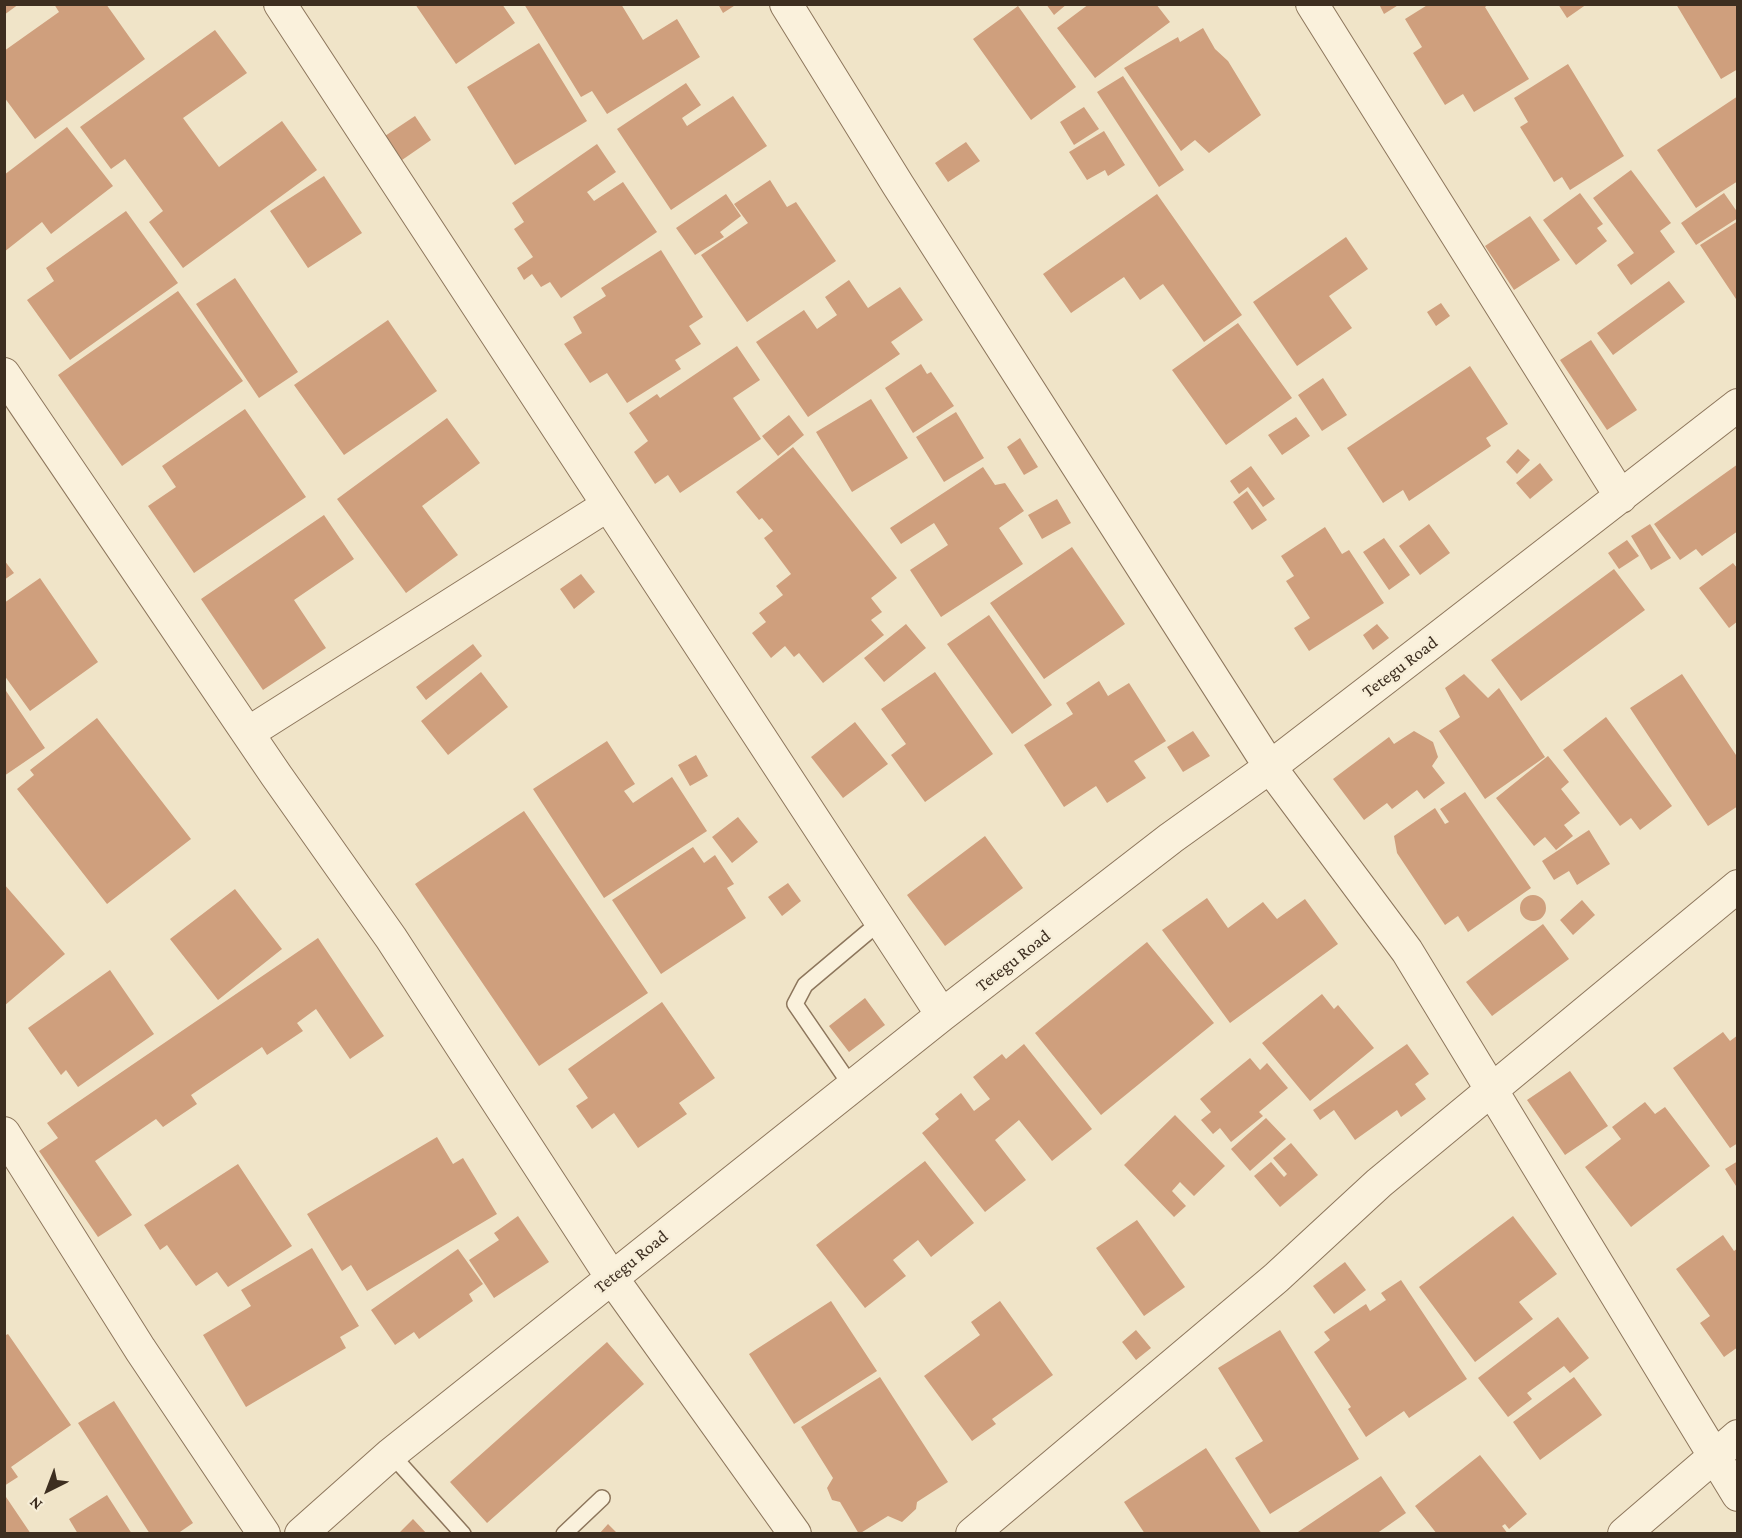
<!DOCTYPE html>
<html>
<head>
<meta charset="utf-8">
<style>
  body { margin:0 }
  #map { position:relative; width:1742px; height:1538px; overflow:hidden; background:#f0e4c8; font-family:"Crimson Pro",serif }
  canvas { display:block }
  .frame { position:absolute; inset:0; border:6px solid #3d2e20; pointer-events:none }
  .north { position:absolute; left:18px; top:1460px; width:60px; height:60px; -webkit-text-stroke:4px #f7eed8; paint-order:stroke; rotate:222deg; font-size:16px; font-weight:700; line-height:24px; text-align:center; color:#3d2e20 }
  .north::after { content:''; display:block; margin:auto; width:21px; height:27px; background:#3d2e20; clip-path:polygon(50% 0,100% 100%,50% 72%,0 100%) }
</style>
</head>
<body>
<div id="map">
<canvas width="1742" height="1538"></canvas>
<div class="frame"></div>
<div class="north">N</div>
</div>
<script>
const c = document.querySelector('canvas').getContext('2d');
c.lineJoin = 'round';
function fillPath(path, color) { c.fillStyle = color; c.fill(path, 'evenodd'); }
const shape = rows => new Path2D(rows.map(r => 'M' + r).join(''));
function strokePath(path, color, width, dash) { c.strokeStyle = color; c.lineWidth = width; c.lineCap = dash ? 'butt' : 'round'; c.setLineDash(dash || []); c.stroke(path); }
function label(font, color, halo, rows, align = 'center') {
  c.font = font + ' "Crimson Pro",serif'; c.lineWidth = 5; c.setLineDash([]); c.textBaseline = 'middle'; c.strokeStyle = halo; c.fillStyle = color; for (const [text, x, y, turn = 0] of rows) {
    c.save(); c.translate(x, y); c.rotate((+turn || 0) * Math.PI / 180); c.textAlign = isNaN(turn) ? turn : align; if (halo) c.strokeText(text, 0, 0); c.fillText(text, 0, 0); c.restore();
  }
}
const building = shape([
  [4,4,19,4,4,15],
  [54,4,106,4,145,59,35,139,4,97,4,51,59,12],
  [415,4,502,4,515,23,456,64],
  [524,4,621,4,643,40,677,19,700,57,607,114,592,91,581,97],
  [718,4,737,4,723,13],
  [1046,4,1067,4,1054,15],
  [1089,4,1156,4,1170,22,1095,78,1057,28],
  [1379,4,1400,4,1384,14],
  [1429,4,1489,4,1485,7,1529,79,1474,112,1463,94,1445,105,1413,53,1422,47,1405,19],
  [1558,4,1587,4,1567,18],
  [1676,4,1738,4,1738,69,1721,79],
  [1018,6,1076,87,1031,120,973,39],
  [1203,28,1215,49,1228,61,1261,115,1209,153,1195,140,1181,151,1124,68,1178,37,1180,42],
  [215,30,247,73,183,118,219,167,282,121,317,170,183,268,149,222,163,211,125,159,111,169,80,127],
  [539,43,587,121,515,165,467,87],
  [1568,64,1624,156,1570,190,1562,177,1554,182,1520,127,1528,122,1514,98],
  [1123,76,1184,170,1159,187,1097,92],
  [686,83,701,105,682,118,687,126,733,96,767,146,671,210,617,129],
  [1738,96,1738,181,1696,208,1657,150],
  [1084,107,1099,129,1074,145,1060,122],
  [415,116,431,140,402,160,385,136],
  [67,127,113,186,51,234,42,222,4,252,4,175],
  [1104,131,1125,165,1108,176,1105,170,1087,180,1069,152],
  [966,142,980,161,948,182,935,163],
  [597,144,616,172,587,192,594,201,623,182,657,232,561,298,550,282,541,287,532,274,524,280,517,268,533,257,514,229,524,222,512,203],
  [1631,170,1671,223,1660,231,1675,252,1631,285,1617,265,1634,253,1593,198],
  [324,176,362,233,308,268,270,211],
  [770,180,787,207,796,202,836,261,747,322,701,255,748,223,734,204],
  [1580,193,1603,224,1597,228,1607,241,1576,265,1543,220],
  [1724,193,1738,213,1738,218,1696,245,1681,223],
  [726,194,741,216,720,232,724,237,695,255,676,228],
  [1157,194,1242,315,1204,342,1163,284,1140,300,1124,277,1071,313,1043,274],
  [126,211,178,283,70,360,27,300,54,281,46,268],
  [1530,216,1560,260,1514,290,1485,246],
  [1738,221,1738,302,1700,245],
  [1346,237,1368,269,1329,296,1352,328,1297,366,1253,302],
  [661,250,703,317,689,326,701,344,675,360,681,369,627,403,607,373,590,383,564,344,582,333,573,317,606,296,601,288],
  [235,278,298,372,259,398,196,304],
  [849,280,868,308,900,287,923,320,891,342,900,354,808,417,756,342,804,310,817,329,837,315,825,297],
  [1669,281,1685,302,1613,355,1597,333],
  [178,291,243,381,122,466,58,375],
  [1441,303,1450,316,1436,326,1427,312],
  [388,320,437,391,344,455,294,385],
  [1238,323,1292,398,1226,445,1172,370],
  [1591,340,1637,410,1607,430,1560,360],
  [737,346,760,380,733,398,761,439,680,493,668,475,655,484,634,452,648,441,629,413,657,394,660,398],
  [921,364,927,374,931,372,954,406,913,433,885,388],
  [1470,366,1508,424,1486,438,1491,446,1409,501,1403,490,1383,503,1347,448],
  [1323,378,1347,415,1322,431,1298,395],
  [871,399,908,458,852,492,816,432],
  [245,409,306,497,194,573,148,506,176,487,162,466],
  [956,412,984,458,944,482,916,437],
  [789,415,804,435,778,456,762,436],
  [1296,417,1310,436,1282,455,1268,435],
  [447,418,480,463,422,506,458,555,406,593,337,499],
  [1020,438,1038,467,1024,475,1007,447],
  [793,447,897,578,871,598,882,612,871,620,884,635,823,683,799,653,794,657,785,646,771,658,752,633,766,622,759,613,783,595,776,586,791,574,764,538,773,531,762,518,759,520,736,492],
  [1518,449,1530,460,1517,474,1506,462],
  [1540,463,1553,480,1530,499,1516,483],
  [1738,464,1738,531,1702,556,1696,549,1680,560,1654,524],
  [1251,466,1275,499,1263,507,1248,487,1239,494,1230,481],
  [983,467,995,485,1005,483,1024,511,999,528,1023,564,941,617,910,570,948,545,934,523,901,544,890,528],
  [1247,491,1267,520,1252,530,1233,502],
  [1057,499,1071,523,1042,539,1028,515],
  [324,515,354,559,294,600,326,648,263,690,201,599],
  [1429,524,1450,553,1420,575,1399,546],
  [1650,524,1671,558,1651,570,1631,536],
  [1325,527,1342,554,1349,550,1384,603,1309,651,1294,628,1310,618,1286,581,1294,576,1281,556],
  [1384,538,1410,575,1389,590,1363,552],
  [1627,540,1639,556,1619,569,1608,553],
  [1072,547,1125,624,1044,679,990,603],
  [4,560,14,573,4,580],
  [1733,563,1738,569,1738,621,1729,628,1699,588],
  [1614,569,1645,610,1521,701,1491,660],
  [581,574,595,592,574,609,560,589],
  [40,578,98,662,30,711,4,675,4,603],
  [989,615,1052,705,1012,734,947,644],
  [906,624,926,648,884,682,864,658],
  [1377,624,1389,638,1373,650,1363,635],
  [473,644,482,656,426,700,416,687],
  [481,672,508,707,448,755,421,721],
  [935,672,993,754,925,802,891,755,906,744,881,709],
  [1464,674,1488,698,1499,688,1545,757,1485,799,1439,731,1460,717,1445,688],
  [1682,674,1738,758,1738,806,1708,826,1630,708],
  [1099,681,1108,696,1129,683,1166,741,1134,761,1146,778,1107,803,1096,786,1064,807,1024,745,1073,714,1066,703],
  [4,688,45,748,4,776],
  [1606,717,1672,806,1640,830,1631,818,1620,826,1563,750],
  [97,718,191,839,107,904,17,789,34,775,30,770],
  [855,722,888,764,843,798,811,757],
  [1193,731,1210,756,1183,772,1167,747],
  [1414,731,1433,742,1438,757,1432,766,1445,783,1424,799,1417,790,1392,809,1387,803,1364,820,1333,779,1389,737,1394,744],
  [607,741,635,784,624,791,633,803,672,777,707,831,604,898,533,789],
  [696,755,708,776,690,786,678,765],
  [1548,756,1569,782,1561,789,1580,813,1564,825,1573,836,1556,850,1545,837,1534,846,1496,798],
  [1465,792,1531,888,1468,932,1458,916,1445,925,1397,853,1394,836,1435,808,1445,824,1449,822,1440,809],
  [524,811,648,993,539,1066,415,884],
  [738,817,758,842,732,863,712,837],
  [1589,830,1610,864,1577,885,1569,871,1554,880,1542,861],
  [985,836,1023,888,945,946,907,895],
  [693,847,704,863,715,855,734,884,727,888,746,918,661,974,612,900],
  [788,883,801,901,782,916,768,897],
  [4,884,65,954,4,1006],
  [235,889,282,949,218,1000,170,939],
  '1520 908a13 13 0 1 1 26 0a13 13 0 1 1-26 0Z',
  [1207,898,1228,928,1263,902,1277,919,1305,899,1338,944,1230,1023,1162,930],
  [1582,900,1595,915,1573,935,1560,920],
  [1543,924,1569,959,1492,1016,1466,982],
  [318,938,384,1036,350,1059,316,1009,297,1023,303,1031,267,1055,262,1047,191,1095,197,1104,163,1127,156,1119,95,1161,132,1215,98,1237,39,1151,58,1138,47,1123],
  [1147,942,1214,1023,1101,1115,1035,1033],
  [110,970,154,1034,78,1087,66,1070,61,1075,28,1028],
  [1322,994,1334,1009,1338,1005,1374,1048,1310,1101,1262,1043],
  [865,998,885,1025,849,1052,829,1026],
  [662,1002,715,1078,679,1103,687,1114,638,1148,614,1113,592,1129,576,1106,588,1098,568,1069],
  [1723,1032,1730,1041,1738,1035,1738,1143,1730,1148,1673,1068],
  [1024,1044,1092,1129,1052,1161,1019,1120,995,1140,1026,1180,985,1212,922,1133,939,1119,935,1114,961,1093,974,1111,990,1099,973,1077,1002,1054,1006,1059],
  [1407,1044,1429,1074,1415,1084,1426,1099,1401,1117,1397,1110,1355,1140,1334,1110,1320,1120,1313,1110],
  [1250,1058,1260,1070,1267,1063,1288,1088,1259,1112,1263,1116,1231,1142,1220,1128,1213,1134,1201,1120,1211,1112,1200,1099],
  [1570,1071,1608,1126,1565,1155,1527,1100],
  [1645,1102,1655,1114,1665,1107,1710,1166,1631,1227,1585,1167,1621,1139,1612,1127],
  [1175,1115,1225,1166,1194,1196,1180,1182,1172,1191,1186,1206,1174,1217,1124,1165],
  [1266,1118,1286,1139,1250,1171,1231,1149],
  [437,1137,453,1164,463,1158,497,1214,367,1291,351,1265,342,1271,307,1214],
  [1291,1143,1318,1175,1280,1207,1254,1176,1271,1162,1284,1177,1287,1174,1273,1158],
  [925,1161,974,1223,931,1257,918,1240,893,1260,906,1276,865,1308,816,1245],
  [1738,1161,1738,1189,1725,1169],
  [238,1164,292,1246,228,1287,217,1272,196,1286,167,1245,160,1250,144,1225],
  [518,1216,549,1262,494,1298,469,1260,499,1240,494,1233],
  [1513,1216,1557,1274,1519,1302,1533,1319,1475,1362,1419,1287],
  [1137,1220,1185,1287,1144,1316,1096,1248],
  [1723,1235,1734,1251,1738,1248,1738,1347,1724,1357,1700,1323,1710,1316,1676,1269],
  [312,1248,359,1326,340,1337,346,1348,246,1407,203,1335,251,1306,241,1290],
  [458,1249,483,1284,469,1294,473,1301,419,1339,414,1332,395,1345,371,1310],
  [1345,1262,1366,1290,1334,1314,1313,1286],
  [1401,1280,1467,1379,1409,1418,1404,1411,1366,1437,1348,1409,1351,1407,1314,1352,1330,1340,1324,1332,1366,1304,1370,1311,1386,1300,1381,1293],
  [831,1301,877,1371,794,1424,749,1354],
  [1000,1301,1053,1375,992,1419,996,1424,972,1441,924,1376,980,1335,971,1322],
  [1558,1317,1589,1358,1570,1373,1564,1366,1527,1393,1532,1399,1508,1417,1478,1378],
  [1136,1330,1151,1348,1136,1360,1122,1342],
  [1280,1330,1359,1459,1270,1514,1235,1458,1263,1441,1218,1368],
  [8,1334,71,1425,11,1467,18,1477,4,1486,4,1336],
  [607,1342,644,1384,487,1523,450,1482],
  [880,1377,948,1482,917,1502,916,1509,902,1522,888,1516,859,1534,840,1502,832,1500,827,1488,833,1478,801,1427],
  [1574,1377,1602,1415,1540,1460,1513,1422],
  [114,1401,193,1523,177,1534,150,1534,78,1423],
  [1206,1448,1262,1534,1145,1534,1124,1502],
  [1480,1455,1527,1514,1509,1529,1505,1524,1502,1526,1508,1534,1437,1534,1415,1506],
  [1381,1476,1406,1513,1376,1534,1295,1534],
  [4,1494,31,1534,4,1534],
  [107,1495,132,1534,78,1534,69,1519],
  [413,1519,427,1534,398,1534],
  [608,1524,618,1534,599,1534]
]);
const service = shape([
  [852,1087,795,1004,805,985,881,921],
  [391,1454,463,1534],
  [564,1534,602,1498]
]);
const minor = shape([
  [280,4,942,1015],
  [786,4,898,185,1270,767,1407,951,1738,1495],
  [1312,4,1621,497],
  [4,374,276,775,391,938,612,1278,795,1534],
  [248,733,608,505],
  [4,1133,140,1349,264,1534],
  [301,1534,391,1454,942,1015,1171,838,1270,767,1435,640,1738,405],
  [972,1534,1276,1278,1379,1183,1738,886],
  [1624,1534,1738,1436]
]);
const streetNames = [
  ["Tetegu Road",1400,667,-37],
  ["Tetegu Road",1013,961,-38],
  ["Tetegu Road",631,1262,-39]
];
fillPath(building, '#cf9f7d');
strokePath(service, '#8d765c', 18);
strokePath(minor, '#8d765c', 34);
strokePath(service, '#faf1dc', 15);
strokePath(minor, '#faf1dc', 32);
label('18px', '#3d2e20', '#f7eed8', streetNames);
</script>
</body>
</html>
